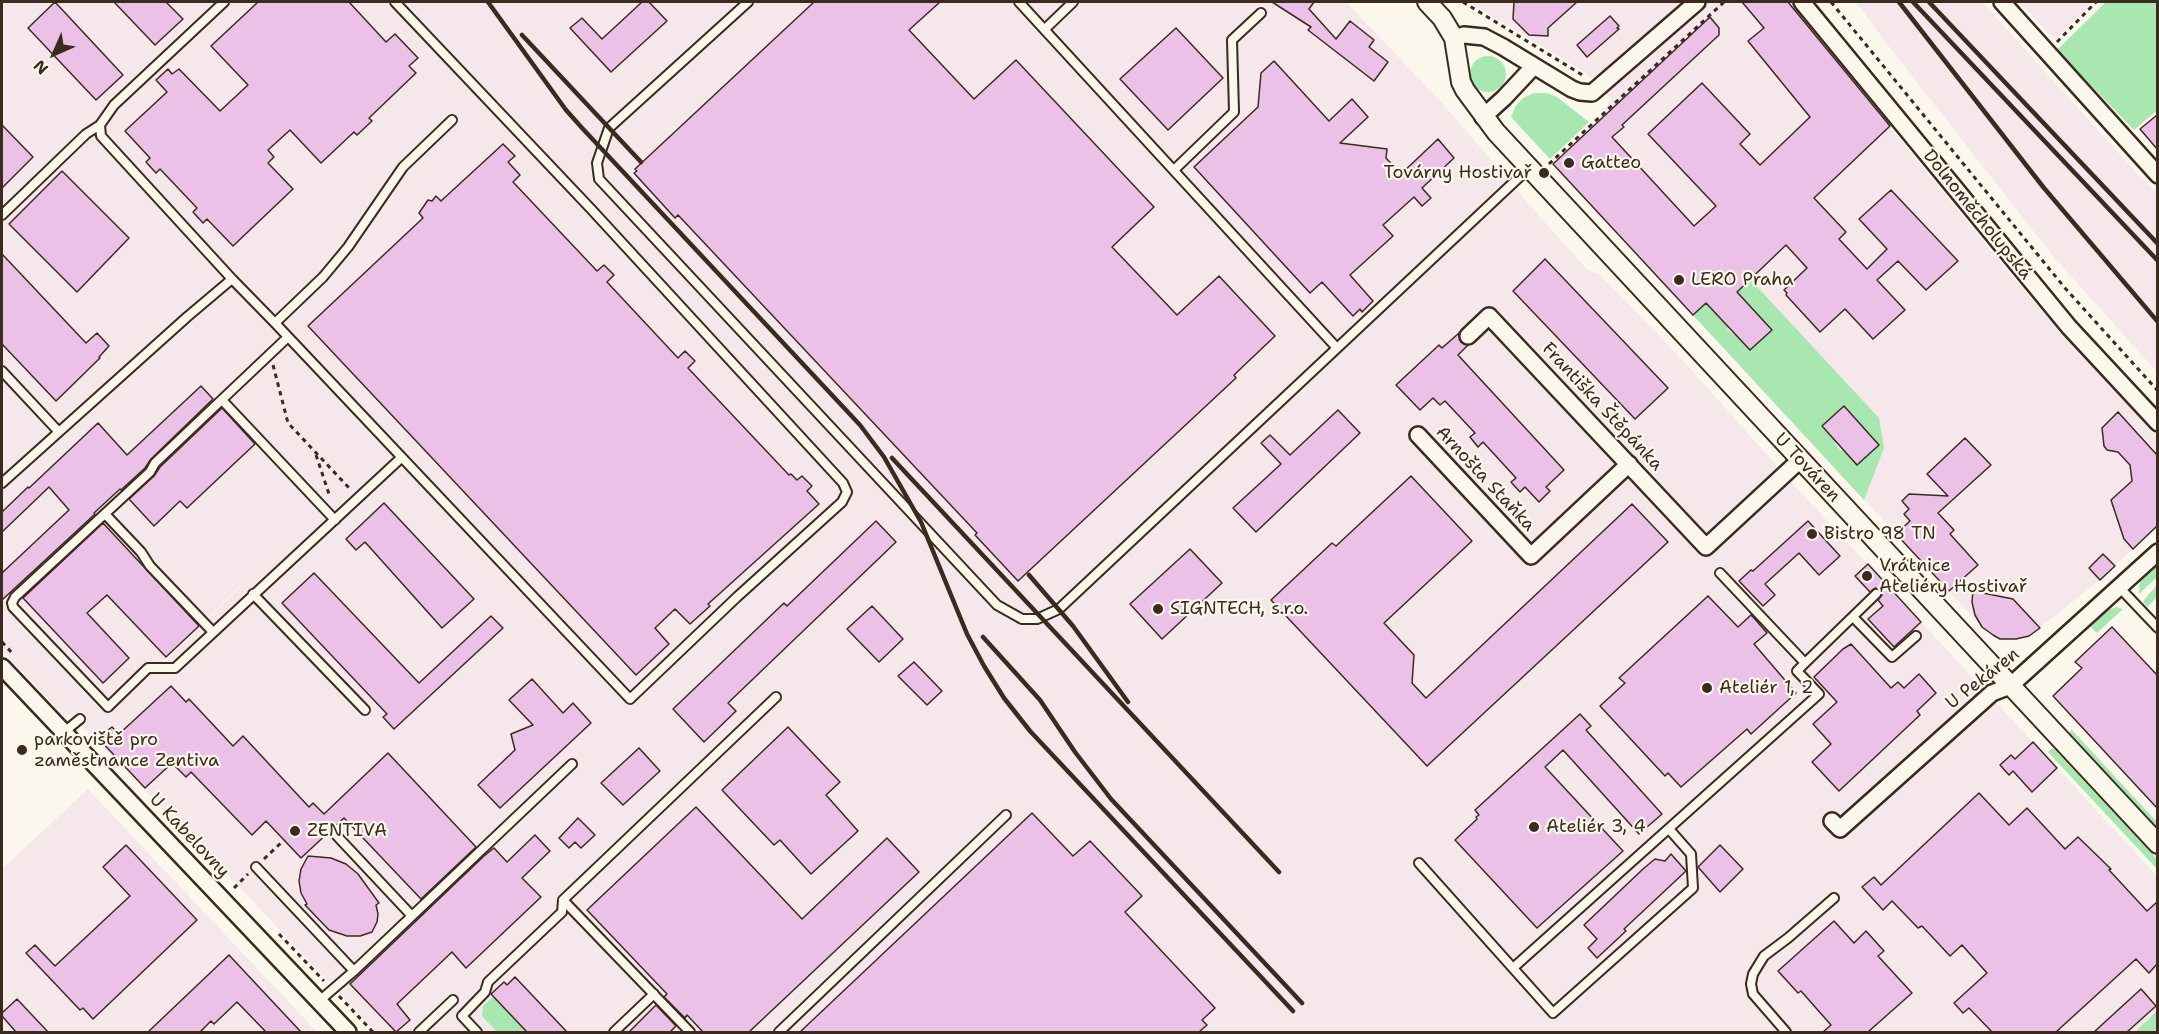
<!DOCTYPE html>
<html>
<head>
<meta charset="utf-8">
<style>
  body { margin:0 }
  #map { position:relative; width:2159px; height:1034px; overflow:hidden; background:#fbf7ec; font-family:"Shantell Sans",sans-serif }
  canvas { display:block }
  .frame { position:absolute; inset:0; border:3px solid #3b2a1e; pointer-events:none }
  .north { position:absolute; left:24px; top:24px; width:60px; height:60px; -webkit-text-stroke:4px #fbf7ec; paint-order:stroke; rotate:225deg; font-size:16px; font-weight:700; line-height:24px; text-align:center; color:#3b2a1e }
  .north::after { content:''; display:block; margin:auto; width:21px; height:27px; background:#3b2a1e; clip-path:polygon(50% 0,100% 100%,50% 72%,0 100%) }
</style>
</head>
<body>
<div id="map">
<canvas width="2159" height="1034"></canvas>
<div class="frame"></div>
<div class="north">N</div>
</div>
<script>
const c = document.querySelector('canvas').getContext('2d');
c.lineJoin = 'round';
function fillPath(path, color) { c.fillStyle = color; c.fill(path, 'evenodd'); }
const shape = rows => new Path2D(rows.map(r => 'M' + r).join(''));
function strokePath(path, color, width, dash) { c.strokeStyle = color; c.lineWidth = width; c.lineCap = dash ? 'butt' : 'round'; c.setLineDash(dash || []); c.stroke(path); }
function label(font, color, halo, rows, align = 'center') {
  c.font = font + ' "Shantell Sans",sans-serif'; c.lineWidth = 4.5; c.setLineDash([]); c.textBaseline = 'middle'; c.strokeStyle = halo; c.fillStyle = color; for (const [text, x, y, turn = 0] of rows) {
    c.save(); c.translate(x, y); c.rotate((+turn || 0) * Math.PI / 180); c.textAlign = isNaN(turn) ? turn : align; if (halo) c.strokeText(text, 0, 0); c.fillText(text, 0, 0); c.restore();
  }
}
const built = shape([
  [2,2,1346,2,1444,105,1539,216,1588,270,1600,275,1620,295,1686,364,1794,485,2157,876,2157,1012,2135,1032,376,1032,230,877,70,714,65,717,2,650],
  [282,545,162,665,142,669,162,662],
  [1469,2,1788,2,2015,280,2157,438,2157,526,2100,580,2029,636,2016,639,2002,639,1993,635,1982,627,1949,591,1553,164,1598,121,1611,99,1586,73],
  [1856,2,1982,2,2143,180,2157,192,2157,372,2053,256,1887,44],
  [2019,2,2093,2,2055,40],
  [88,789,317,1032,2,1032,2,869]
]);
const green = shape([
  [2106,2,2157,2,2157,115,2155,112,2134,130,2057,50],
  '1470 74a18 18 0 1 1 36 0a18 18 0 1 1-36 0Z',
  [1534,93,1547,93,1557,97,1589,122,1550,159,1511,117,1515,107,1523,98],
  [1735,263,1879,418,1884,448,1864,500,1693,315,1705,304],
  [1736,291,1772,330,1734,335,1727,329],
  [1844,406,1879,445,1857,465,1843,449,1841,451,1835,444,1836,442,1822,426],
  [2158,561,2157,577,2139,594,2140,578],
  [2157,585,2157,597,2147,607,2143,601],
  [2116,607,2123,609,2097,633,2089,625,2105,611],
  [2072,730,2157,822,2157,831,2067,735],
  [2053,748,2157,859,2157,869,2048,752],
  [493,997,527,1032,497,1032,482,1016,483,1006],
  [2157,1011,2157,1030,2155,1032,2135,1032]
]);
const building = shape([
  [55,2,123,75,96,100,28,28,55,2],
  [114,2,166,2,183,19,155,45,114,2],
  [258,2,349,2,386,42,395,34,418,58,409,66,416,73,369,118,372,121,357,135,354,132,321,163,290,130,268,150,274,157,268,163,293,189,233,246,207,219,203,223,193,212,197,208,160,169,156,173,146,162,150,158,125,131,167,92,156,80,168,69,172,74,179,69,220,111,248,85,211,46,258,2],
  [642,2,649,2,667,21,611,72,570,28,582,18,602,39,642,2],
  [814,2,940,2,909,30,974,99,1016,60,1154,207,1112,247,1177,315,1219,276,1275,336,1234,375,1236,378,1018,581,975,535,977,533,678,215,675,218,634,173,637,171,635,169,814,2],
  [1272,2,1314,2,1309,9,1336,39,1350,21,1374,40,1369,47,1388,62,1374,81,1308,30,1311,27,1272,2],
  [1514,2,1577,2,1548,28,1548,36,1529,35,1513,19,1514,2],
  [1742,2,1788,2,1890,126,1814,198,1846,232,1839,239,1867,269,1887,249,1859,219,1891,190,1958,261,1926,290,1898,261,1877,280,1905,310,1873,339,1845,309,1820,332,1786,295,1787,293,1784,290,1807,268,1786,245,1737,292,1772,330,1750,350,1706,303,1693,315,1553,164,1710,17,1719,28,1719,35,1622,125,1624,127,1612,137,1694,226,1716,206,1648,134,1702,83,1750,134,1740,144,1760,165,1810,117,1748,41,1764,28,1742,2],
  [1610,16,1619,26,1617,28,1619,29,1587,57,1577,45,1610,16],
  [1176,28,1223,78,1168,130,1120,79,1176,28],
  [1274,61,1329,121,1352,99,1368,117,1340,143,1387,149,1386,158,1401,174,1438,139,1454,158,1422,188,1431,198,1422,206,1414,197,1383,225,1393,236,1350,275,1373,301,1362,312,1360,309,1353,316,1322,282,1310,293,1194,167,1258,107,1261,73,1274,61],
  [2157,115,2157,149,2140,129,2157,115],
  [2,125,33,157,2,188,2,125],
  [503,144,515,156,508,162,520,175,513,182,597,271,604,265,614,275,607,282,678,358,685,351,695,361,688,368,789,475,791,474,797,480,802,476,812,486,807,491,819,504,708,604,710,606,690,624,675,609,655,628,669,644,636,675,308,326,423,218,419,213,428,200,432,201,436,196,441,201,503,144],
  [62,171,129,238,77,292,9,224,62,171],
  [2,254,86,343,97,333,109,346,99,357,100,358,56,401,2,344,2,254],
  [1545,259,1668,388,1635,419,1513,291,1545,259],
  [1459,333,1461,342,1468,345,1458,355,1564,470,1546,487,1550,491,1539,502,1525,487,1520,492,1511,482,1516,478,1483,442,1478,447,1470,437,1475,433,1445,401,1440,405,1433,398,1420,410,1396,385,1439,345,1442,348,1459,333],
  [201,386,213,399,151,459,145,468,121,490,120,489,94,513,95,514,2,600,2,573,69,510,49,487,2,532,2,512,28,487,29,488,98,423,127,455,201,386],
  [1844,406,1879,445,1857,465,1822,426,1844,406],
  [222,408,255,444,187,508,180,501,154,526,129,499,154,476,160,467,222,408],
  [1338,410,1360,433,1256,532,1233,508,1281,464,1261,443,1270,435,1290,455,1338,410],
  [2118,412,2157,455,2157,526,2133,549,2124,539,2111,500,2132,481,2130,465,2118,452,2107,450,2104,446,2102,428,2118,412],
  [1965,438,1991,465,1938,513,1954,530,1950,534,1978,565,1949,591,1896,534,1910,521,1904,514,1909,509,1902,501,1909,494,1948,496,1927,474,1965,438],
  [1411,476,1472,541,1384,623,1414,655,1412,683,1426,698,1632,504,1668,542,1427,766,1271,600,1332,543,1336,546,1411,476],
  [384,503,474,599,442,628,365,542,356,550,346,539,384,503],
  [876,521,896,542,728,703,736,711,704,742,673,709,784,603,787,606,876,521],
  [1808,521,1840,556,1819,575,1799,553,1765,584,1775,595,1763,606,1739,581,1751,570,1753,571,1808,521],
  [103,523,199,626,166,657,107,595,87,613,129,658,103,683,23,598,103,523],
  [1190,549,1222,583,1162,639,1130,604,1190,549],
  [2103,554,2115,566,2100,580,2089,568,2103,554],
  [1868,564,1921,622,1894,647,1868,619,1883,606,1878,600,1882,595,1881,590,1875,588,1870,592,1855,576,1868,564],
  [314,573,419,683,491,616,503,628,394,729,383,717,387,714,282,603,314,573],
  [1973,591,2013,599,2040,628,2029,636,2016,639,2000,639,1993,635,1982,627,1975,615,1972,602,1973,591],
  [1708,596,1738,627,1751,615,1754,618,1767,633,1754,644,1796,693,1751,734,1747,729,1681,787,1668,773,1665,776,1600,706,1625,683,1619,678,1708,596],
  [872,606,903,639,879,662,847,629,872,606],
  [2112,627,2157,675,2157,808,2053,696,2082,668,2075,662,2112,627],
  [1851,644,1891,688,1898,682,1904,688,1919,674,1936,693,1917,711,1920,715,1839,791,1812,762,1831,744,1813,724,1837,702,1814,677,1843,649,1851,644],
  [914,662,942,691,927,705,898,676,914,662],
  [532,679,563,713,573,703,591,723,500,808,478,785,515,750,511,734,533,725,509,700,532,679],
  [171,686,186,702,189,699,233,746,243,736,309,807,313,803,324,814,388,753,476,847,421,899,344,818,301,858,266,821,252,835,191,772,186,777,172,763,145,788,98,738,112,727,119,734,171,686],
  [1580,714,1591,726,1586,730,1662,814,1639,834,1563,750,1545,767,1623,851,1537,928,1455,840,1477,819,1476,817,1479,815,1475,810,1580,714],
  [788,727,840,782,826,795,858,831,811,874,780,840,774,845,722,790,788,727],
  [2033,742,2057,768,2032,792,2013,771,2009,775,2000,765,2011,755,2015,759,2033,742],
  [639,748,660,771,623,805,601,783,639,748],
  [1979,793,2009,825,2027,808,2065,849,2078,837,2111,869,2109,870,2147,911,2157,902,2157,964,2149,973,2136,959,2056,1032,1992,1032,1969,1008,1963,1013,1954,1003,1987,973,1962,945,1950,956,1922,926,1918,928,1892,901,1883,910,1862,887,1874,877,1881,885,1979,793],
  [696,807,802,919,887,838,919,872,749,1032,703,1032,687,1015,685,1018,664,997,667,994,587,910,696,807],
  [1032,813,1073,856,1090,841,1142,896,1125,912,1215,1008,1202,1020,1207,1025,1199,1032,800,1032,1032,813],
  [578,818,595,835,581,848,575,842,569,848,559,838,578,818],
  [535,835,550,851,522,878,541,897,466,968,452,952,397,1004,410,1020,396,1032,350,984,484,856,494,848,507,862,535,835],
  [126,845,197,920,93,1019,83,1008,80,1010,26,953,35,945,55,966,130,896,103,867,126,845],
  [1720,845,1743,869,1720,892,1698,867,1720,845],
  [1671,854,1686,871,1624,929,1626,931,1597,958,1588,948,1597,939,1584,925,1643,869,1655,859,1665,861,1671,854],
  [308,856,331,858,346,864,358,874,379,903,376,905,378,914,377,922,372,932,360,936,347,936,329,930,305,905,307,904,301,893,299,881,301,869,308,856],
  [1834,921,1854,943,1866,931,1884,951,1878,956,1912,993,1868,1032,1823,1032,1831,1025,1801,991,1798,993,1778,971,1834,921],
  [229,955,301,1032,266,1032,237,1002,214,1024,211,1021,200,1032,148,1032,229,955],
  [515,977,567,1032,527,1032,491,994,504,982,507,985,515,977],
  [2141,989,2156,1006,2127,1032,2094,1032,2141,989],
  [17,999,48,1032,16,1032,2,1016,2,1013,17,999],
  [656,1005,676,1026,670,1032,629,1032,656,1005]
]);
const path = shape([
  [1463,2,1584,76],
  [1831,2,2065,288,2158,391],
  [2057,42,2096,2],
  [1549,164,1724,2],
  [273,365,288,423,351,490],
  [316,455,330,497],
  [2,642,14,655],
  [264,859,284,840],
  [234,888,248,874],
  [279,934,324,981],
  [339,996,373,1032]
]);
const service = shape([
  [224,2,114,105,100,125,101,136,232,279],
  [748,2,609,128,597,163,599,179,997,605,1022,619,1037,619,1059,609,1529,168],
  [1019,2,1336,347],
  [1045,29,1073,2],
  [1174,170,1234,112,1232,40,1261,13],
  [2,215,86,134,100,125],
  [275,323,323,277,348,247,403,167,452,120],
  [288,337,155,463,150,472,15,597,12,603,13,607,108,707,148,668,175,668,401,458],
  [2,371,58,431],
  [222,400,335,520],
  [2,483,187,317,232,279,275,323,630,699,737,597,842,502,847,492,843,483,591,209,395,2],
  [105,514,141,552,150,566,213,632],
  [2119,587,2158,628],
  [253,594,365,710],
  [1853,617,1892,657,1916,636],
  [1805,663,1876,594],
  [64,732,80,719],
  [337,836,412,916],
  [1419,863,1553,1013,1693,888,1691,854,1669,829],
  [256,867,354,971],
  [563,900,690,1032],
  [1513,968,1819,694,1797,671,1805,663,1720,573],
  [318,1002,354,971,572,764],
  [419,1032,453,1000],
  [477,1032,462,1016,485,992,488,982,562,912,563,900,776,697],
  [614,1032,654,994],
  [779,1032,1006,815],
  [1786,1032,1753,994,1751,984,1753,974,1764,956,1788,938,1834,898]
]);
const minor = shape([
  [1802,2,2069,327,2158,423],
  [2002,2,2158,175],
  [1454,38,1464,35,1484,37,1503,47,1572,89,1580,92,1592,93,1697,2],
  [1483,117,1504,98,1534,66],
  [1468,336,1489,316,1706,547,1800,460],
  [1418,435,1531,556,1629,464],
  [2,667,348,1032],
  [1832,821,1840,829,1992,693,2010,686,2158,552]
]);
const tertiary = shape([
  [1427,2,1442,18,1454,38,1461,82,1465,90,1496,132,2158,844]
]);
const rail = shape([
  [488,2,566,110,583,129,860,425,884,457,921,522,967,634,984,666,1004,698,1030,731,1293,1011],
  [1899,2,2044,188,2158,322],
  [1913,2,2158,261],
  [1929,2,2158,244],
  [522,35,641,162],
  [892,458,1279,872],
  [1029,575,1073,626,1128,702],
  [983,637,1040,700,1075,752,1111,799,1302,1003]
]);
const markers = [
  [1569,163,6,"#3b2a1e"],
  [1544,173,6,"#3b2a1e"],
  [1679,280,6,"#3b2a1e"],
  [1812,534,6,"#3b2a1e"],
  [1867,576,6,"#3b2a1e"],
  [1158,609,6,"#3b2a1e"],
  [1707,688,6,"#3b2a1e"],
  [22,750,6,"#3b2a1e"],
  [1534,827,6,"#3b2a1e"],
  [295,831,6,"#3b2a1e"]
];
const poiNames = [
  ["Gatteo",1581,163],
  ["Továrny Hostivař",1532,173,"right"],
  ["LERO Praha",1691,280],
  ["Bistro 98 TN",1824,534],
  ["Vrátnice",1879,566],
  ["Ateliéry Hostivař",1879,587],
  ["SIGNTECH, s.r.o.",1170,609],
  ["Ateliér 1, 2",1719,688],
  ["parkoviště pro",34,740],
  ["zaměstnance Zentiva",34,761],
  ["Ateliér 3, 4",1546,827],
  ["ZENTIVA",307,831]
];
const streetNames = [
  ["Dolnoměcholupská",1977,215,51],
  ["Františka Štěpánka",1602,407,47],
  ["U Továren",1807,468,47],
  ["Arnošta Staňka",1485,479,47],
  ["U Pekáren",1983,679,-38],
  ["U Kabelovny",189,836,47]
];
fillPath(built, '#f6e7eb');
fillPath(green, '#a8e7af');
fillPath(building, '#ebc1e8');
strokePath(building, '#3b2a1e', 1.5);
strokePath(service, '#3b2a1e', 12);
strokePath(minor, '#3b2a1e', 20);
strokePath(tertiary, '#3b2a1e', 22);
strokePath(path, '#3b2a1e', 3, [4.5, 4.5]);
strokePath(service, '#fbf7ec', 8);
strokePath(minor, '#fbf7ec', 15);
strokePath(tertiary, '#fbf7ec', 18);
strokePath(rail, '#3b2a1e', 4.5);
for (const [x, y, r, color] of markers) { const dot = new Path2D(); dot.arc(x, y, r, 0, 2 * Math.PI); c.fillStyle = color; c.fill(dot); strokePath(dot, '#fbf7ec', 2); }
label('18px', '#3b2a1e', '#fbf7ec', poiNames, 'left');
label('18px', '#3b2a1e', '#fbf7ec', streetNames);
</script>
</body>
</html>
